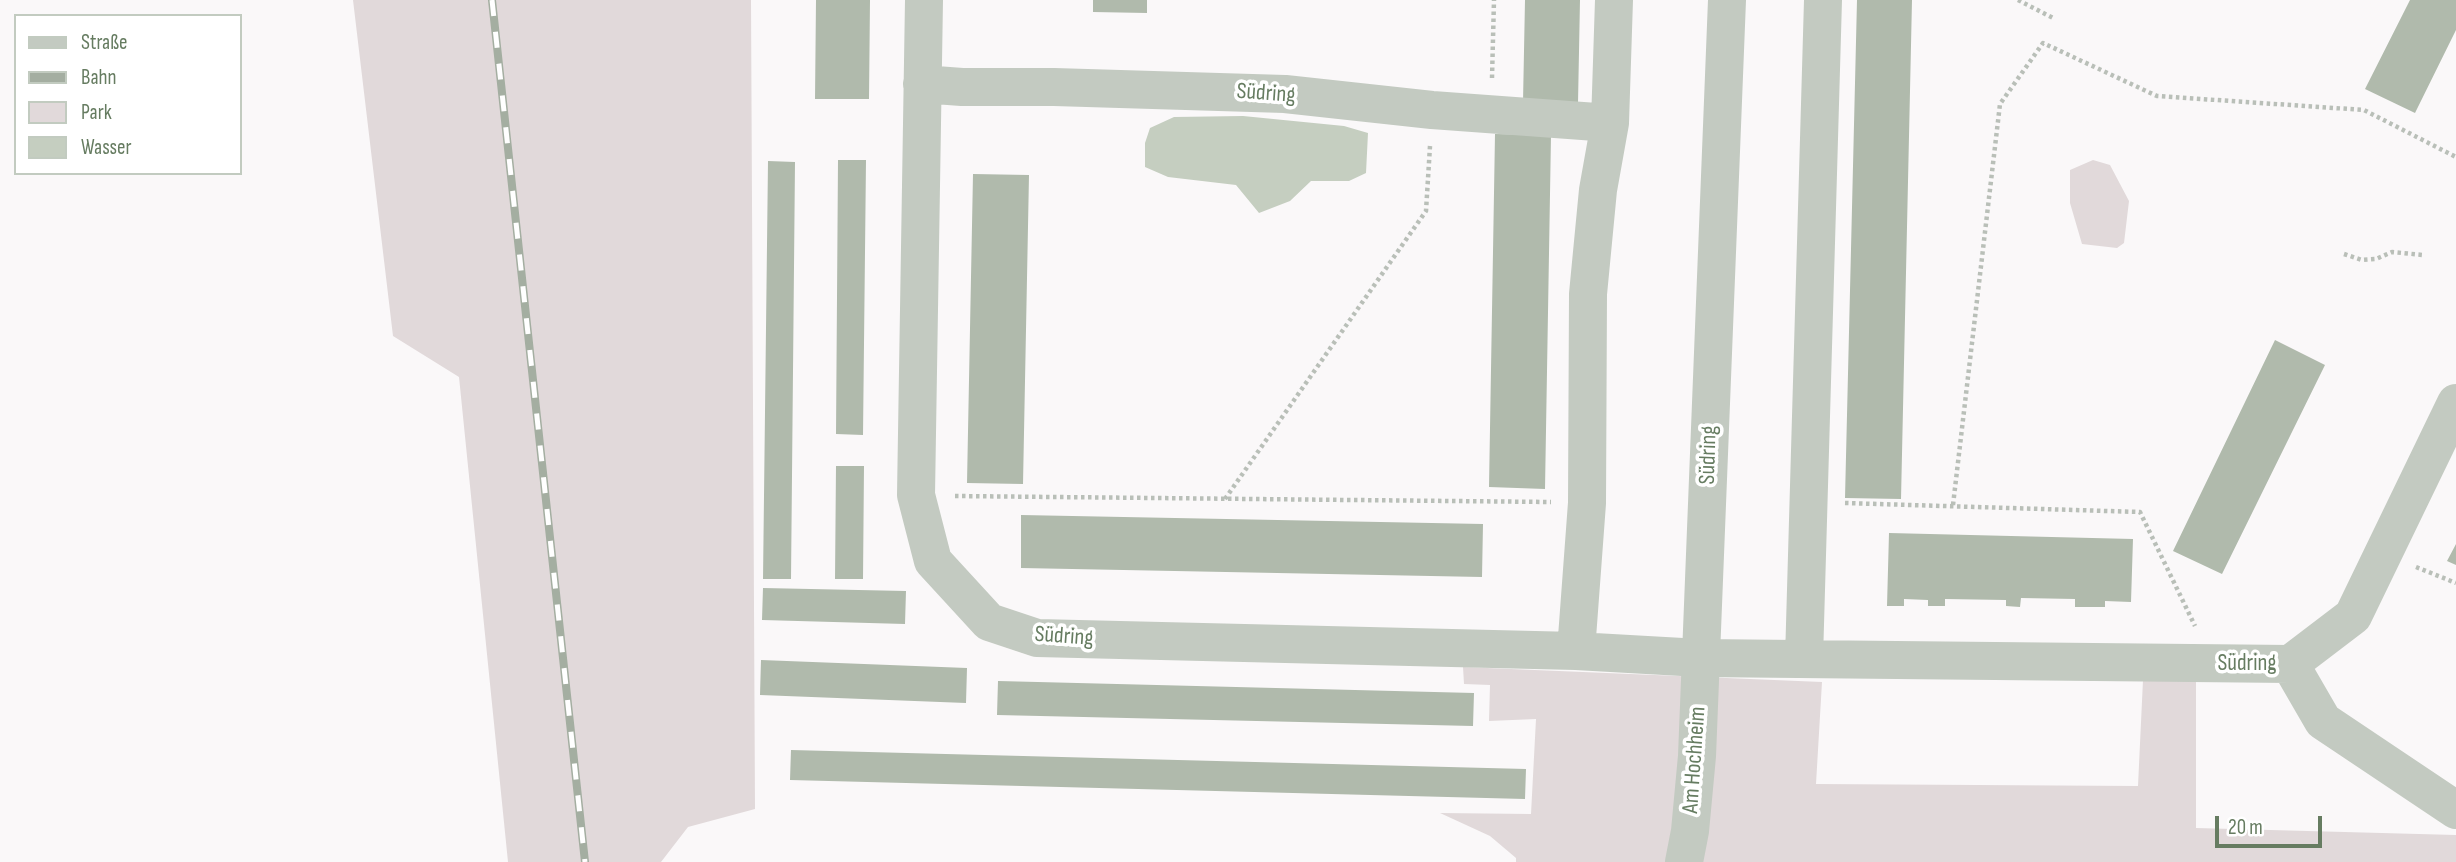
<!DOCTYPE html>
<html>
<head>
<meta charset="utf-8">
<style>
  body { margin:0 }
  #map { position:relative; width:2456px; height:862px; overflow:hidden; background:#faf8f9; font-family:"Sofia Sans Condensed",sans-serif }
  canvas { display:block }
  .legend { position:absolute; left:14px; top:14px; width:228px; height:161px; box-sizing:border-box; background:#fff; border:2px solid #c2cbc0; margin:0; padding:9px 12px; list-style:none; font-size:21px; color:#667c61 }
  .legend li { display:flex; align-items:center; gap:14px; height:35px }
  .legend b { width:35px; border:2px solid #c2cbc0 }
  .scale { position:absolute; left:2215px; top:816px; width:107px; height:32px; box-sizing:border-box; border:4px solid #667c61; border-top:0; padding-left:9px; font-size:21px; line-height:24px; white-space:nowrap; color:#667c61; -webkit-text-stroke:5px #fff; paint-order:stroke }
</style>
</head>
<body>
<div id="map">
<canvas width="2456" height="862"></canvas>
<ul class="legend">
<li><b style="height:9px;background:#c3cac1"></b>Straße</li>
<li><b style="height:9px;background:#a4aea1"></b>Bahn</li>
<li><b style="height:19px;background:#e1d9da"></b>Park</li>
<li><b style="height:19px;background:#c5cec0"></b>Wasser</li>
</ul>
<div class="scale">20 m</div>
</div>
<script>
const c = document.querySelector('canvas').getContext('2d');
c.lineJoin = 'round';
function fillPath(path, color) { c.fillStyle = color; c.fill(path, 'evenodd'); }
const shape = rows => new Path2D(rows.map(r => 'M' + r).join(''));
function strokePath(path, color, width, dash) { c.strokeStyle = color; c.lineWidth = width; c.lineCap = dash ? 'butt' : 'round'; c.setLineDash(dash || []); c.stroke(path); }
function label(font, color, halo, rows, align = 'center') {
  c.font = font + ' "Sofia Sans Condensed",sans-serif'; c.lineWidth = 7; c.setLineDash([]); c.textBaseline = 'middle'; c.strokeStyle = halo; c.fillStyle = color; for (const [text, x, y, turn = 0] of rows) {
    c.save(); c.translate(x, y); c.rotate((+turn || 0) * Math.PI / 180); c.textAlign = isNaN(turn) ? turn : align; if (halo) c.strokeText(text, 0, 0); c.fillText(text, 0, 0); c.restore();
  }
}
const green = shape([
  [353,0,751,0,755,809,688,827,661,862,508,862,459,377,393,336],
  [2093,160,2110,165,2129,201,2124,243,2117,248,2082,244,2070,203,2070,170],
  [1463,667,1822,682,1816,784,2138,786,2143,680,2196,678,2196,828,2456,835,2456,862,1516,862,1516,858,1490,836,1440,813,1531,814,1536,719,1489,721,1490,685,1464,684]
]);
const water = shape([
  [1243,116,1344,126,1368,133,1366,173,1349,181,1311,181,1290,201,1259,213,1236,185,1168,177,1145,167,1145,143,1150,128,1174,117]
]);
const building = shape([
  [816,0,870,0,869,99,815,99],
  [1093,0,1147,0,1147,13,1093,12],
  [1525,0,1580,0,1578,103,1523,102],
  [1857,0,1912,0,1901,499,1845,498],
  [2410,0,2456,0,2456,30,2415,113,2365,89],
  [1495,134,1551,135,1545,489,1489,487],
  [838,160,866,160,863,435,836,434],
  [768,161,795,162,791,579,763,579],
  [973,174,1029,175,1023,484,967,483],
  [2275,340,2325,365,2222,574,2173,551],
  [836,466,864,466,863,579,835,579],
  [1021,515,1483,524,1482,577,1021,568],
  [1889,533,2133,539,2131,602,2105,601,2105,607,2075,607,2075,599,2021,598,2020,607,2006,606,2006,600,1945,599,1945,606,1928,606,1928,600,1904,599,1904,606,1887,606],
  [2456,544,2456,565,2447,561],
  [763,588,906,591,905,624,762,620],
  [761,660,967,668,966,703,760,695],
  [998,681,1474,693,1473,726,997,715],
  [791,750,1526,769,1525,799,790,780]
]);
const path = shape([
  [2018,0,2055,19],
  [1492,78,1494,0],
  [2344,254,2362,260,2376,259,2392,252,2423,255],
  [955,496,1551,502],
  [1225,499,1426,211,1430,146],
  [1845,503,2140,512,2195,626],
  [1953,505,2000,104,2043,43,2157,96,2364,110,2456,157],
  [2416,567,2456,583]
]);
const minor = shape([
  [924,0,916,495,933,561,989,622,1037,638,1576,651,1700,658,2290,664,2323,721,2456,810],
  [922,84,962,87,1054,87,1285,94,1432,110,1610,123,1614,0],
  [1576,651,1587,503,1588,294,1598,190,1610,123],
  [1804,659,1823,0],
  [2290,664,2353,616,2456,403],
  [1684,862,1690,831,1697,756,1727,0]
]);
const rail = shape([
  [492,0,585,862]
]);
const streetNames = [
  ["Südring",1266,94,4],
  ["Südring",1709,455,-88],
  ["Südring",1064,637,4],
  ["Südring",2247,664],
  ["Am Hochheim",1695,760,-86]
];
fillPath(green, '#e1d9da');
fillPath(water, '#c5cec0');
fillPath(building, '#b0baac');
strokePath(path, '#b9bfb8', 4.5, [3.5, 3.5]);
strokePath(minor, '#c3cac1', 38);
strokePath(rail, '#a4aea1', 8);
strokePath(rail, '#fff', 5, [16]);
label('23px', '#667c61', '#fff', streetNames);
</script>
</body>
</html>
